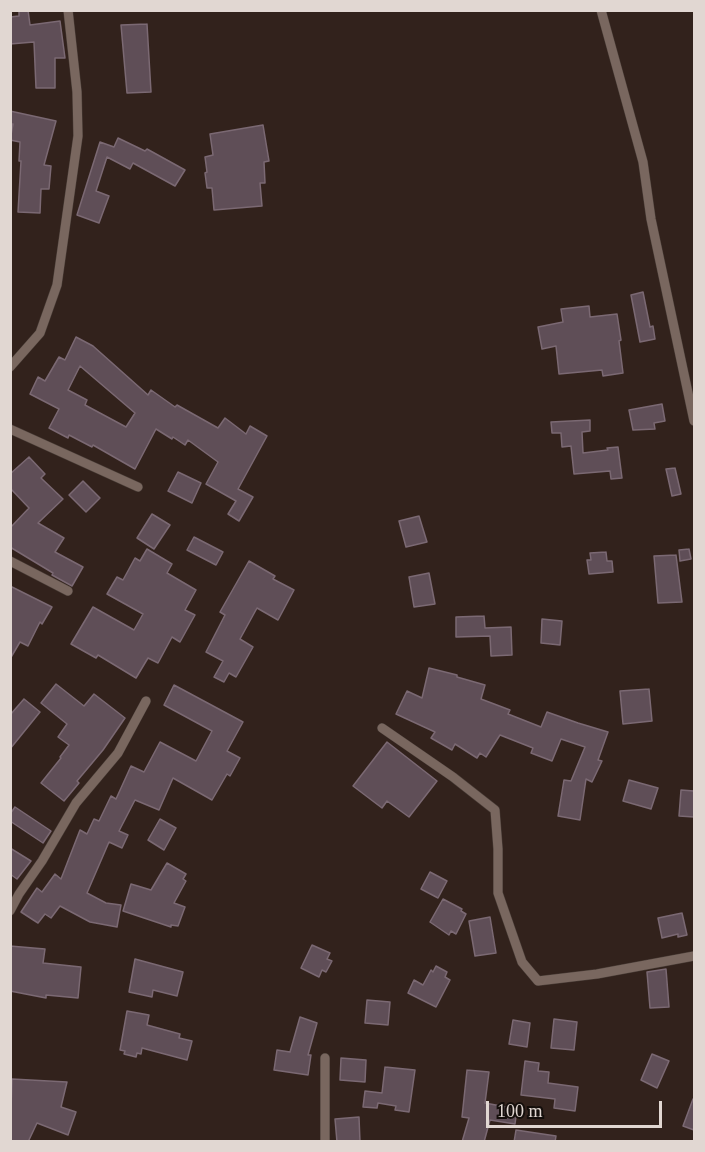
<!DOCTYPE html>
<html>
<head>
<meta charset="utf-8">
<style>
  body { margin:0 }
  #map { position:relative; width:705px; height:1152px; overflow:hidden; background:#32221c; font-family:Georgia,serif }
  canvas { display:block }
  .frame { position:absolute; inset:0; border:12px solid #e1d7d2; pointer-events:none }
  .scale { position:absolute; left:486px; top:1101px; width:176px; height:27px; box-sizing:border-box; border:3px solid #e1d7d2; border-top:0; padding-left:8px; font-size:18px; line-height:21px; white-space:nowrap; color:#e1d7d2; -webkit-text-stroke:4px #140e0b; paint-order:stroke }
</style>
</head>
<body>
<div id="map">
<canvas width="705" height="1152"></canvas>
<div class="frame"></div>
<div class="scale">100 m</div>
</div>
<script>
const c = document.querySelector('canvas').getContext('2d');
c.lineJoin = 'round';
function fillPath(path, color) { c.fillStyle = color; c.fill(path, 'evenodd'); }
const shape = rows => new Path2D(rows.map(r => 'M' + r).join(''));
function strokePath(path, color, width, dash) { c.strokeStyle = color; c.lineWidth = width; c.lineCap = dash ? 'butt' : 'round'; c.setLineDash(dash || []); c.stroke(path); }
const building = shape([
  [28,10,30,25,60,21,65,58,55,58,55,88,36,88,34,42,10,44,10,17,19,16,19,11,28,10],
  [147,24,151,92,127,93,121,25,147,24],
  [10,111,56,121,44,165,51,166,49,189,41,189,40,213,18,212,21,161,19,161,20,142,10,140,13,124,10,124,10,111],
  [263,125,269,161,264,162,265,183,260,183,262,206,214,210,212,188,207,188,205,173,207,172,205,157,213,155,210,134,263,125],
  [118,138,145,151,147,149,185,170,175,186,133,163,130,169,107,157,96,191,109,196,99,223,77,215,100,142,114,147,118,138],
  [643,292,650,327,653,326,655,339,640,342,631,295,643,292],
  [589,306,590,317,617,314,621,340,619,341,623,373,603,376,602,370,559,374,556,346,542,349,538,327,563,322,561,309,589,306],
  [76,337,93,346,148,395,151,390,175,407,177,405,218,428,225,418,246,434,250,426,267,436,238,489,253,497,239,521,228,514,236,501,206,484,218,462,188,440,185,445,173,437,172,439,156,429,135,469,93,445,92,447,69,435,68,438,49,428,59,409,30,394,38,377,45,381,59,357,65,360,76,337],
  [80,366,135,413,126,427,85,405,87,400,68,390,80,366],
  [662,404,665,421,654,423,655,429,633,430,629,410,662,404],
  [590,420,590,431,582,432,583,453,608,450,607,448,618,447,622,478,611,479,610,471,574,474,571,446,562,447,561,433,552,433,551,422,590,420],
  [29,457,45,474,41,478,63,499,38,523,64,538,55,552,83,567,72,586,52,575,53,573,10,547,10,528,29,508,10,488,10,474,29,457],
  [675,468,681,494,672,496,666,469,675,468],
  [178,472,201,483,192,503,168,491,178,472],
  [83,481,100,498,86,512,69,495,83,481],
  [152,514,170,525,154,549,137,538,152,514],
  [419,516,427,542,406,547,399,521,419,516],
  [194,537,223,552,216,565,187,550,194,537],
  [147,549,172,564,167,573,196,590,185,610,195,615,180,642,172,637,158,663,148,658,136,678,98,655,96,658,71,644,93,607,134,630,143,614,107,594,117,577,123,580,135,558,140,561,147,549],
  [689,549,691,559,680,561,679,550,689,549],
  [606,552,607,561,612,561,613,572,589,574,587,560,591,560,590,553,606,552],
  [676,555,682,602,658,603,654,556,676,555],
  [249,561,275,576,273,579,294,590,278,620,257,608,240,639,253,647,236,677,229,673,224,682,214,677,223,661,206,652,225,615,220,612,249,561],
  [429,573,435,604,414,607,409,577,429,573],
  [10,586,52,607,42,624,40,622,28,646,20,642,10,659,10,586],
  [484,616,485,628,511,627,512,655,491,656,490,636,456,637,456,617,484,616],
  [542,619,562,621,560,645,541,643,542,619],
  [429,668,457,675,457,677,485,685,481,699,510,710,508,714,541,727,547,712,578,723,608,732,598,760,602,761,592,782,586,779,580,820,558,816,564,780,571,781,585,747,561,739,552,761,531,753,533,748,500,735,486,757,480,753,477,758,455,744,452,750,431,738,435,732,396,714,407,691,422,698,429,668],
  [56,684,84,706,94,694,125,718,103,750,77,781,79,783,64,801,41,783,61,758,60,757,69,745,58,737,67,724,41,703,56,684],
  [174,685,243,722,227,751,240,758,230,776,227,774,212,800,173,778,159,810,135,800,119,831,128,835,122,848,109,842,87,893,106,903,121,905,117,927,90,922,60,906,51,918,45,914,38,923,21,912,37,888,42,892,55,874,61,879,80,830,87,834,94,819,99,821,111,796,116,799,131,766,144,772,160,742,196,761,212,731,164,705,174,685],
  [649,689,652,721,623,724,620,691,649,689],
  [24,699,40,712,10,749,10,715,24,699],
  [387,742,437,781,409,817,387,801,382,808,353,786,387,742],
  [629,780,658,788,651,809,623,801,629,780],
  [681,790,694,791,694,817,679,816,681,790],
  [15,807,51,831,43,843,10,821,10,814,15,807],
  [160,819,176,828,164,850,148,840,160,819],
  [10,848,31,861,17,879,10,874,10,848],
  [167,863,186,874,183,879,186,881,174,903,185,907,178,926,171,925,171,927,123,911,131,884,151,890,167,863],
  [430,872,447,881,438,898,421,889,430,872],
  [443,899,462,909,461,911,466,914,456,934,451,931,449,935,430,922,443,899],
  [682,913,687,935,678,937,678,934,662,938,658,918,682,913],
  [490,917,496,953,475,956,469,921,490,917],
  [312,945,330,953,327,959,332,961,326,972,322,970,319,977,301,968,312,945],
  [10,946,45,949,43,963,81,967,78,998,46,995,46,998,10,991,10,946],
  [135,959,183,972,177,996,153,990,152,997,129,992,135,959],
  [436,966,447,972,445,977,450,980,436,1007,408,993,414,980,423,985,431,970,433,972,436,966],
  [666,969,669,1007,650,1008,647,972,666,969],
  [367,1000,390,1002,388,1025,365,1023,367,1000],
  [127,1011,149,1015,147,1025,180,1034,179,1038,192,1041,187,1060,142,1048,141,1054,137,1053,136,1057,124,1054,125,1051,120,1050,127,1011],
  [300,1017,317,1023,308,1055,311,1055,308,1075,274,1070,277,1050,290,1052,300,1017],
  [554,1019,577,1022,574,1050,551,1048,554,1019],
  [513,1020,530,1023,527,1047,509,1044,513,1020],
  [652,1054,669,1061,657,1088,641,1080,652,1054],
  [341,1058,366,1060,365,1082,340,1080,341,1058],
  [525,1061,539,1063,538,1071,549,1072,548,1083,578,1087,575,1111,554,1108,555,1099,521,1095,525,1061],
  [385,1067,415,1070,409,1112,395,1110,396,1106,378,1103,377,1108,363,1107,365,1091,382,1093,385,1067],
  [467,1070,489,1072,485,1103,517,1109,515,1124,490,1120,484,1142,462,1142,469,1118,462,1117,467,1070],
  [12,1079,67,1082,61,1107,76,1112,68,1135,37,1123,28,1142,10,1142,12,1079],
  [693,1099,694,1099,694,1130,683,1126,693,1099],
  [359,1117,360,1142,337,1142,335,1119,359,1117],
  [516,1130,556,1136,555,1142,514,1142,516,1130]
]);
const minor = shape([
  [601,10,643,162,651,219,694,421],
  [10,367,40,333,57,285,78,136,77,92,68,10],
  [10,429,138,487],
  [10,561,68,591],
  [382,728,453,777,495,810,498,849,498,893,522,962,538,981,597,974,694,956],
  [10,911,19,894,42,861,76,803,118,753,146,701],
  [325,1058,325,1142]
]);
fillPath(building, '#5f4e57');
strokePath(building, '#7b6973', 1.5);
strokePath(minor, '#493d37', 10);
strokePath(minor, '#79675f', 9);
</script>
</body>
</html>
